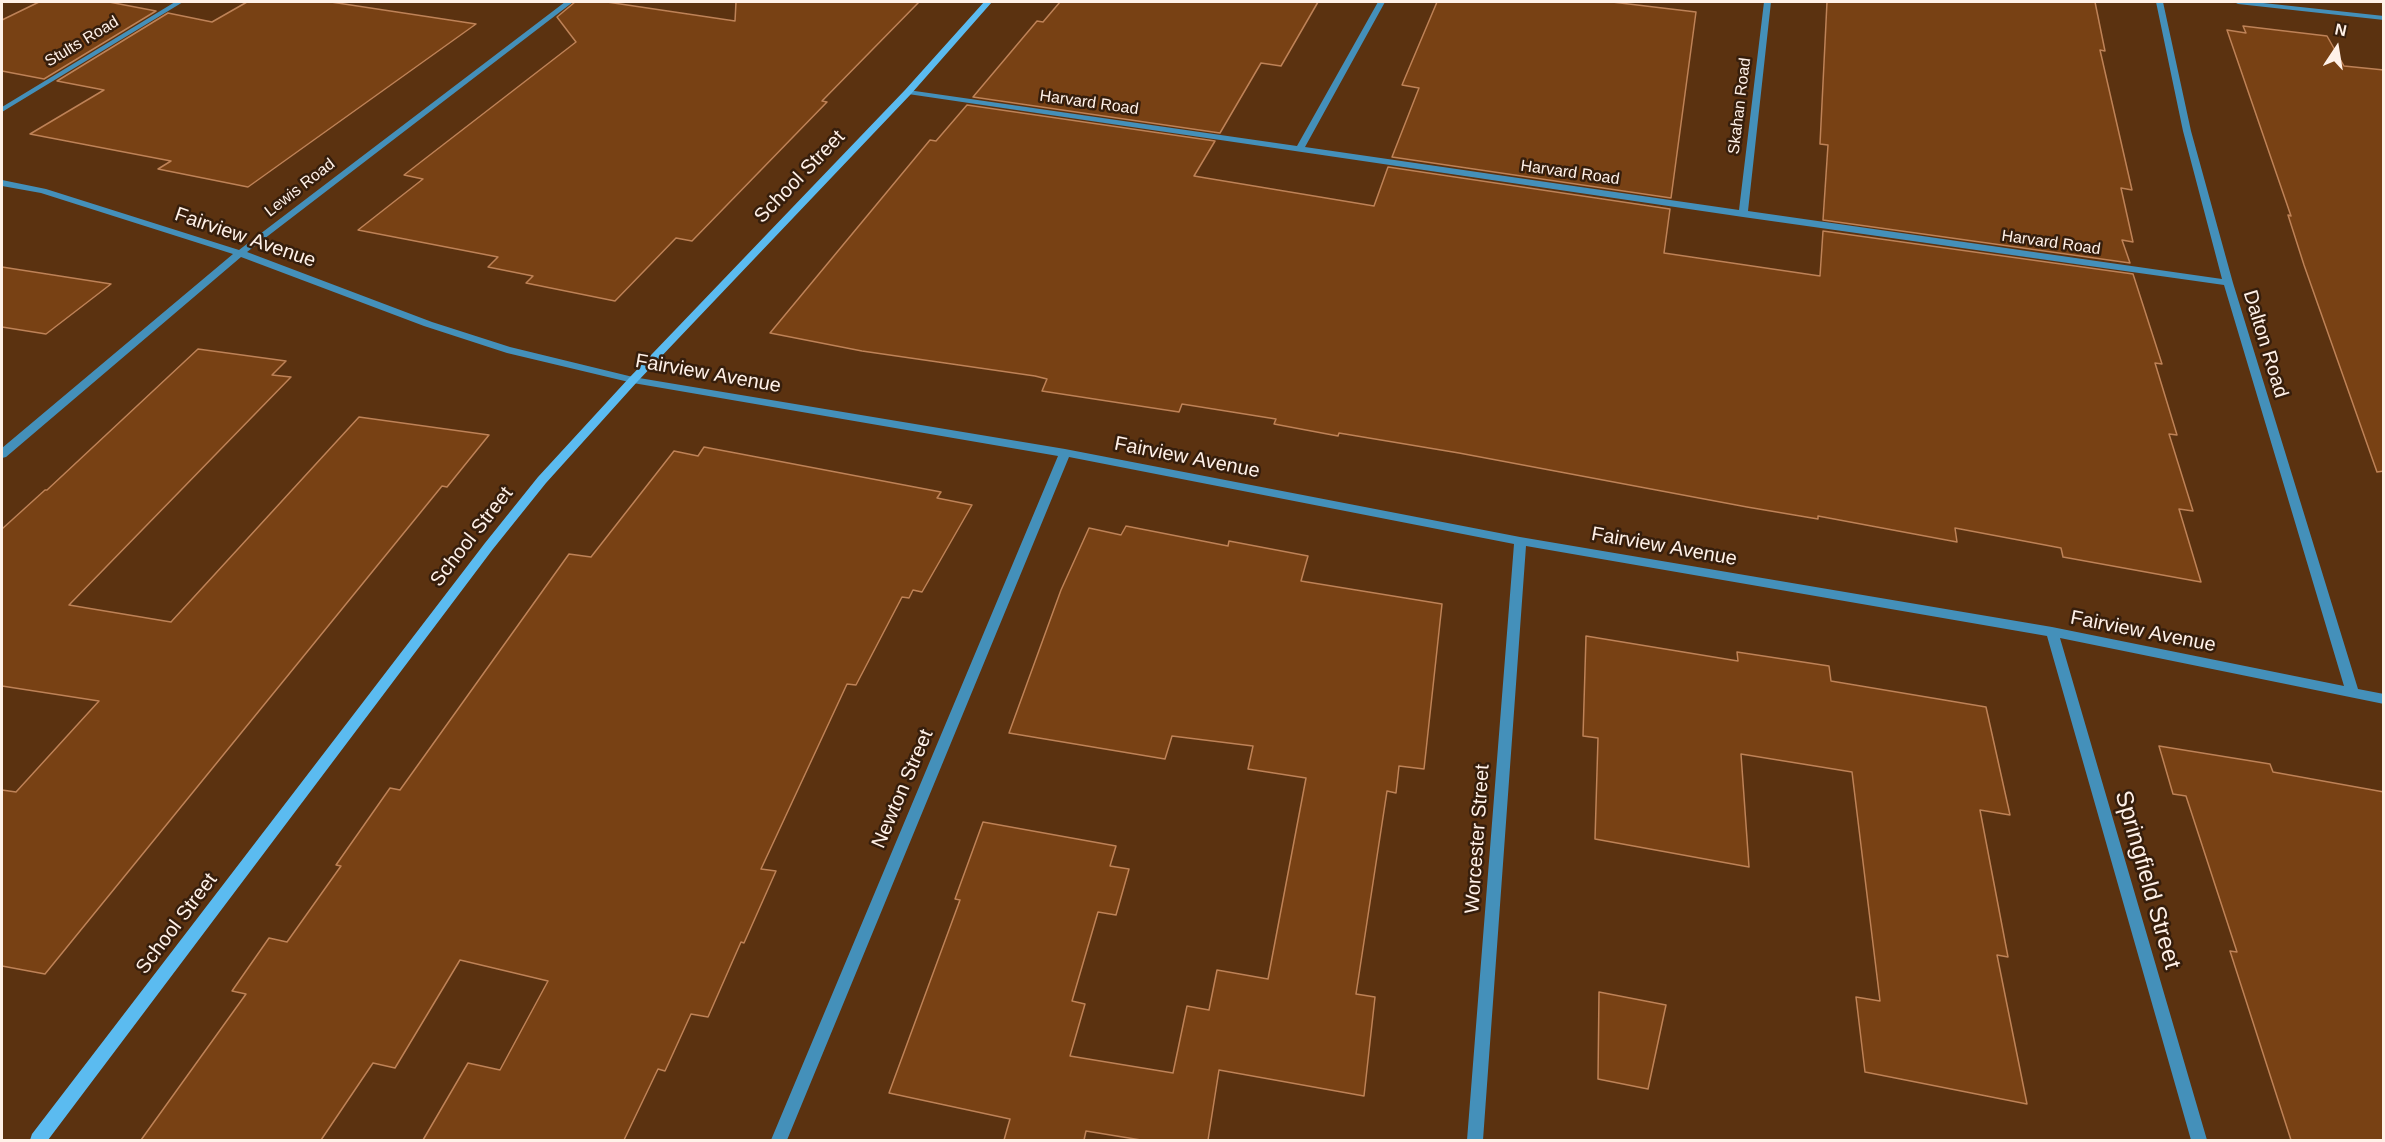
<!DOCTYPE html>
<html>
<head>
<meta charset="utf-8">
<style>
  body { margin:0 }
  #map { position:relative; width:2385px; height:1142px; overflow:hidden; background:#5b3210; font-family:Arial,sans-serif }
  canvas { display:block }
  .frame { position:absolute; inset:0; border:3px solid #fff1e8; pointer-events:none }
  .north { position:absolute; left:2307px; top:18px; width:60px; height:60px; -webkit-text-stroke:4px #361e0c; paint-order:stroke; rotate:12deg; font-size:16px; font-weight:700; line-height:24px; text-align:center; color:#fff1e8 }
  .north::after { content:''; display:block; margin:auto; width:21px; height:27px; background:#fff1e8; clip-path:polygon(50% 0,100% 100%,50% 72%,0 100%) }
</style>
</head>
<body>
<div id="map">
<canvas width="2385" height="1142"></canvas>
<div class="frame"></div>
<div class="north">N</div>
</div>
<script>
const c = document.querySelector('canvas').getContext('2d');
c.lineJoin = 'round';
function fillPath(path, color) { c.fillStyle = color; c.fill(path, 'evenodd'); }
const shape = rows => new Path2D(rows.map(r => 'M' + r).join(''));
function strokePath(path, color, width, dash) { c.strokeStyle = color; c.lineWidth = width; c.lineCap = dash ? 'butt' : 'round'; c.setLineDash(dash || []); c.stroke(path); }
function label(font, color, halo, rows, align = 'center') {
  c.font = font + ' Arial,sans-serif'; c.lineWidth = 5; c.setLineDash([]); c.textBaseline = 'middle'; c.strokeStyle = halo; c.fillStyle = color; for (const [text, x, y, turn = 0] of rows) {
    c.save(); c.translate(x, y); c.rotate((+turn || 0) * Math.PI / 180); c.textAlign = isNaN(turn) ? turn : align; if (halo) c.strokeText(text, 0, 0); c.fillText(text, 0, 0); c.restore();
  }
}
const building = shape([
  [39,2,109,2,156,11,44,79,2,71,2,20,39,2],
  [247,2,331,2,476,24,248,187,158,169,171,161,30,134,104,90,57,81,168,13,212,22,247,2],
  [575,2,607,2,735,21,736,2,919,2,822,101,827,102,692,241,676,238,615,301,526,283,533,276,488,267,498,257,358,230,423,179,404,175,576,42,557,17,575,2],
  [1060,2,1318,2,1281,66,1261,63,1220,133,973,97,1037,21,1043,22,1060,2],
  [1437,2,1612,2,1696,12,1671,198,1392,157,1419,88,1402,85,1437,2],
  [1827,2,2095,2,2105,51,2100,50,2132,190,2121,188,2133,242,2122,240,2130,263,1823,220,1828,145,1820,144,1827,2],
  [2243,26,2327,36,2344,66,2384,70,2384,471,2377,472,2304,265,2288,215,2291,216,2227,30,2246,33,2243,26],
  [967,105,1215,141,1194,176,1374,206,1388,167,1670,209,1664,253,1820,276,1823,231,2133,274,2162,364,2155,363,2177,435,2169,434,2193,511,2179,509,2201,582,2063,557,2061,548,1955,528,1957,542,1818,516,1818,519,1747,507,1459,453,1339,433,1338,436,1274,424,1276,419,1182,404,1179,412,1042,391,1047,379,1035,376,862,351,770,333,930,140,936,141,967,105],
  [2,267,111,284,46,334,2,327,2,267],
  [198,349,286,361,272,375,291,377,69,605,171,622,359,417,489,435,447,487,442,486,45,974,2,966,2,790,16,792,99,701,2,686,2,529,45,490,47,490,198,349],
  [704,447,941,492,937,498,972,505,922,592,913,590,909,598,902,597,856,685,847,684,761,869,776,871,744,943,741,942,708,1017,691,1014,665,1071,658,1069,624,1140,423,1140,468,1063,500,1070,548,981,460,960,395,1068,373,1063,321,1140,141,1140,246,994,232,991,269,938,287,942,341,866,336,865,390,788,400,790,569,554,591,557,674,451,698,456,704,447],
  [1126,526,1228,546,1229,541,1308,556,1301,581,1442,604,1424,769,1399,766,1396,793,1387,791,1356,994,1375,997,1364,1096,1219,1070,1208,1140,1141,1140,1086,1131,1084,1140,1004,1140,1010,1119,889,1093,960,900,955,899,983,822,1116,846,1110,866,1129,869,1116,915,1098,912,1072,1001,1085,1004,1070,1056,1173,1073,1187,1006,1209,1010,1217,970,1268,979,1306,778,1248,769,1253,746,1172,736,1165,759,1009,733,1061,590,1089,528,1121,535,1126,526],
  [1586,636,1738,661,1737,652,1829,666,1831,681,1986,707,2010,815,1980,810,2008,957,1997,955,2027,1104,1865,1072,1856,997,1880,1001,1852,772,1741,754,1749,867,1595,839,1598,738,1583,736,1586,636],
  [2159,746,2270,764,2273,772,2384,792,2384,1140,2291,1140,2230,951,2237,952,2186,796,2173,794,2159,746],
  [1599,992,1666,1005,1648,1089,1598,1079,1599,992]
]);
const street = shape([
  [175,2,183,2,2,112,2,107,175,2],
  [565,2,573,2,247,252,432,322,510,347,633,377,1065,449,1520,537,2052,627,2344,686,2224,285,1743,217,908,94,904,92,908,90,1297,146,1378,2,1385,2,1305,147,1739,210,1764,2,1771,2,1748,211,2222,279,2183,131,2156,2,2163,2,2191,131,2233,283,2358,689,2384,694,2384,704,2060,638,2207,1140,2191,1140,2047,636,1526,546,1483,1140,1467,1140,1514,544,1069,457,787,1140,771,1140,1058,456,633,383,507,353,424,326,241,257,6,457,2,458,2,448,233,254,41,193,2,186,2,180,46,189,239,250,565,2],
  [2234,2,2254,2,2384,16,2384,20,2238,4,2234,2]
]);
const secondary = shape([
  [984,2,992,2,911,94,637,382,546,483,493,549,48,1140,30,1140,32,1134,485,543,538,477,629,378,905,90,984,2]
]);
const farStreetnames = [
  ["Stults Road",82,42,-31],
  ["Harvard Road",1089,103,8],
  ["Skahan Road",1740,106,-83],
  ["Harvard Road",1570,173,8],
  ["Lewis Road",300,188,-38],
  ["Harvard Road",2051,243,8]
];
const streetNames = [
  ["School Street",800,177,-46],
  ["Fairview Avenue",245,238,19],
  ["Dalton Road",2265,344,73],
  ["Fairview Avenue",708,374,10],
  ["Fairview Avenue",1187,458,11],
  ["School Street",472,537,-52],
  ["Fairview Avenue",1664,547,10],
  ["Fairview Avenue",2143,632,11],
  ["Newton Street",903,789,-67],
  ["Worcester Street",1478,839,-86],
  ["School Street",177,924,-53]
];
const nearStreetnames = [
  ["Springfield Street",2147,880,74]
];
fillPath(building, '#784114');
strokePath(building, '#be8257', 1.5);
fillPath(street, '#4490ba');
fillPath(secondary, '#5bbbf0');
label('16px', '#fff1e8', '#361e0c', farStreetnames);
label('20px', '#fff1e8', '#361e0c', streetNames);
label('24px', '#fff1e8', '#361e0c', nearStreetnames);
</script>
</body>
</html>
